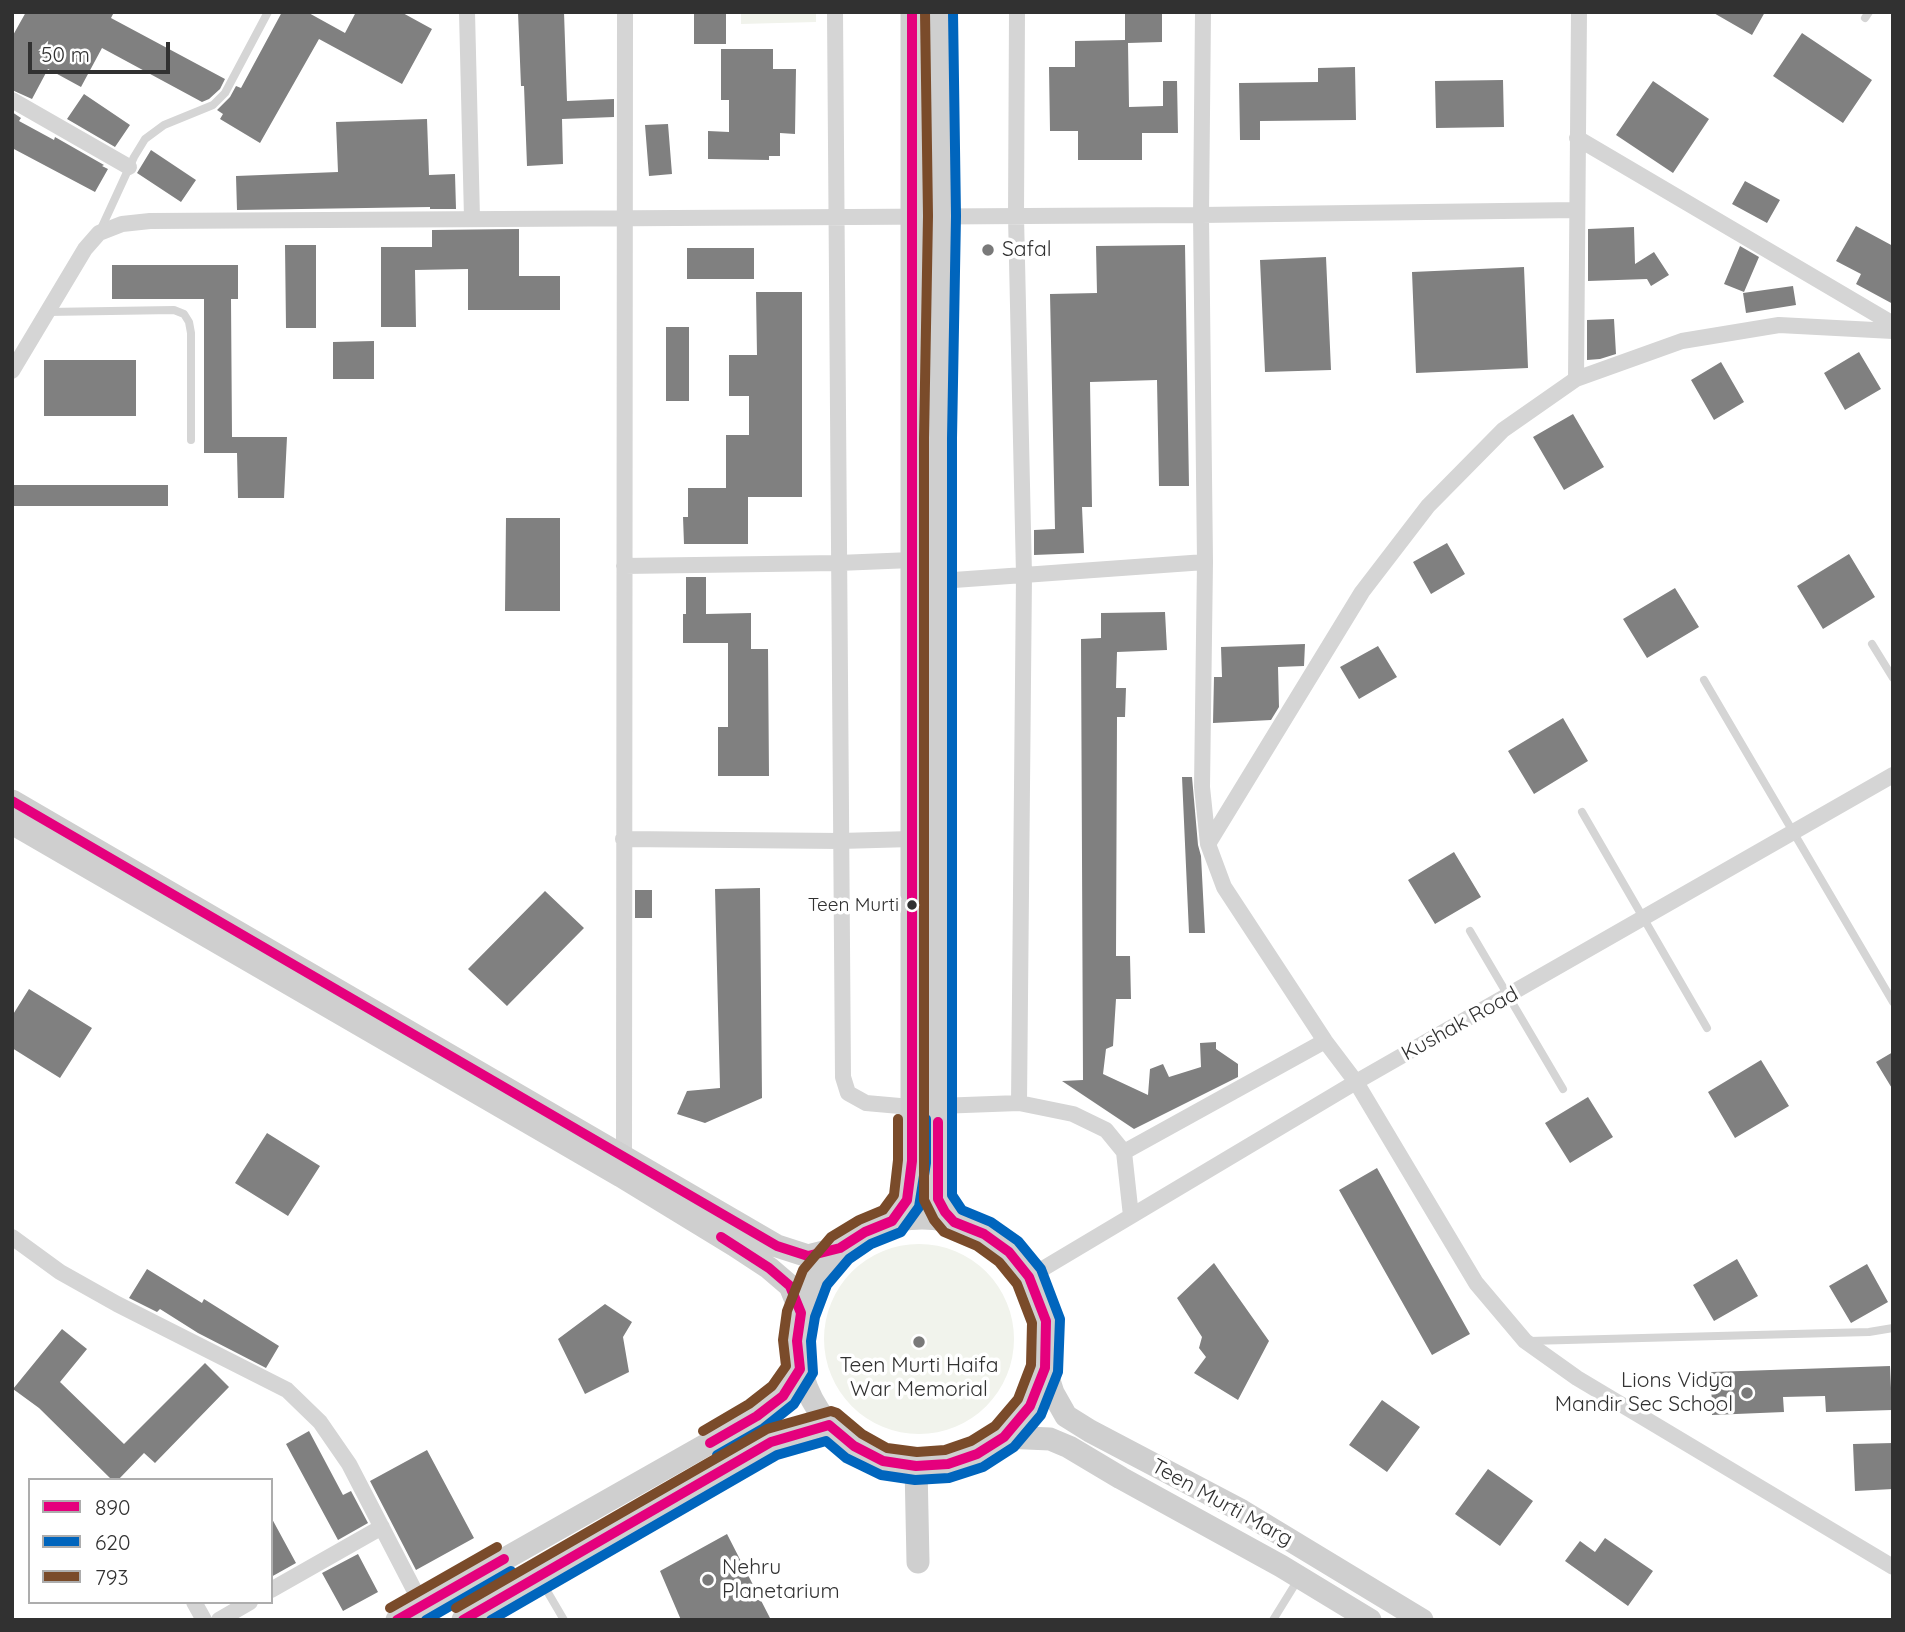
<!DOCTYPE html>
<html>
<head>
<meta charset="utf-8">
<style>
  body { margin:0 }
  #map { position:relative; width:1905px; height:1632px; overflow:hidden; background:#fff; font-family:Quicksand,sans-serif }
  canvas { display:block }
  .frame { position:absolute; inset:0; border:14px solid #313131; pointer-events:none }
  .legend { position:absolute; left:28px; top:1478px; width:245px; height:126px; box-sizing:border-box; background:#fff; border:2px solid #adadad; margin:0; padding:9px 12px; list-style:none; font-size:21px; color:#313131 }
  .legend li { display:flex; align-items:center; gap:14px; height:35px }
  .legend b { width:35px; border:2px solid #adadad }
  .scale { position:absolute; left:28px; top:42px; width:142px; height:32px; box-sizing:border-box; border:4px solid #313131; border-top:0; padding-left:9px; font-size:21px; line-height:24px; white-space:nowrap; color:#313131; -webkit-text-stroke:5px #fff; paint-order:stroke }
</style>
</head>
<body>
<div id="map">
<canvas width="1905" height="1632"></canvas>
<div class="frame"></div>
<ul class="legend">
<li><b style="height:9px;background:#e5007d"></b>890</li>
<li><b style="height:9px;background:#0065bd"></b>620</li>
<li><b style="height:9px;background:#7a4b2a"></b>793</li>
</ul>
<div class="scale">50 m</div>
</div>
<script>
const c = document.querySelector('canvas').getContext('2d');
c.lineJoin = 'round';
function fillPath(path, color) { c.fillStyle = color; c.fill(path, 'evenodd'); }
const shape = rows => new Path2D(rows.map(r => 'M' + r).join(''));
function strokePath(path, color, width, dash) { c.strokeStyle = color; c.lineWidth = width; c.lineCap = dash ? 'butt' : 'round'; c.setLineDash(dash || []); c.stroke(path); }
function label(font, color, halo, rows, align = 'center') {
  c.font = font + ' Quicksand,sans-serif'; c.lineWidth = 7; c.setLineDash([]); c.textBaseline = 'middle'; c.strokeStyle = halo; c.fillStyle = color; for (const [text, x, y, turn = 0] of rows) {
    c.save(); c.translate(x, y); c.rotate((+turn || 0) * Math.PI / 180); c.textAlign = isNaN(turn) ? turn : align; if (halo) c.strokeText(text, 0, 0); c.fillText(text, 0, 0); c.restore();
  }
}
const green = shape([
  [741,12,816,12,816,22,741,24],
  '824 1339a95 95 0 1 1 190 0a95 95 0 1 1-190 0Z'
]);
const building = shape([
  [26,12,114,12,111,18,225,79,220,89,209,99,202,102,102,48,81,87,48,69,32,99,12,90,12,37],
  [282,12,307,12,345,33,356,12,401,12,432,29,402,84,319,39,260,143,220,119,223,114,217,110,230,97,236,86,241,88],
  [518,12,564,12,567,101,614,99,614,117,562,119,563,164,527,166,524,86,521,86],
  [694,12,726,12,726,44,694,44],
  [1125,12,1162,12,1162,42,1128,43,1129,107,1163,106,1163,81,1177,81,1178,133,1142,133,1142,160,1078,160,1078,131,1050,131,1049,67,1075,67,1075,41,1125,40],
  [1712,12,1765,12,1752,35],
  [1802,33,1872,80,1843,123,1773,76],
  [721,49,773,49,773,69,796,69,795,134,780,133,780,156,769,156,769,160,708,159,708,131,729,132,729,100,721,100],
  [1355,67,1356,120,1260,121,1260,140,1240,140,1239,83,1318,82,1318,68],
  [1503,80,1504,127,1436,128,1435,81],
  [1653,81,1709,119,1673,173,1616,135],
  [84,94,130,125,115,147,67,119],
  [12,112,21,118,19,121,54,140,55,137,104,165,102,166,108,169,95,192,12,148],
  [427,119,429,175,455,174,456,209,430,209,430,207,237,210,236,176,338,172,336,122],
  [668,124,672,174,649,176,645,125],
  [151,150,196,180,181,202,137,173],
  [1745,181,1780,200,1767,223,1732,204],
  [1856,226,1893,246,1893,304,1856,284,1861,274,1836,261],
  [1634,227,1635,264,1654,252,1669,275,1651,286,1647,279,1588,281,1588,229],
  [519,229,519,276,560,276,560,310,468,310,468,269,415,270,416,327,381,327,381,247,432,247,432,230],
  [285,245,316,245,316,328,286,328],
  [1185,245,1189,486,1159,486,1157,380,1090,382,1092,507,1082,507,1084,553,1034,555,1034,530,1055,529,1050,294,1097,293,1096,246],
  [1740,246,1759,257,1744,292,1724,284],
  [687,248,754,248,754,279,687,279],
  [1326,257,1331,370,1265,372,1260,260],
  [112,265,238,265,238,299,231,299,232,437,287,437,284,498,238,498,237,453,204,453,204,299,112,299],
  [1524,267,1528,368,1416,373,1412,272],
  [1793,286,1796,305,1746,313,1743,293],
  [756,292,802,292,802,497,748,497,748,544,684,544,683,517,688,517,688,488,726,488,726,435,749,435,749,396,729,396,729,355,757,355],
  [1614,319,1616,354,1600,359,1587,360,1587,320],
  [666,327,689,327,689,401,666,401],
  [374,341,374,379,333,379,333,342],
  [1859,352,1881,389,1845,410,1824,373],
  [44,360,136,360,136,416,44,416],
  [1721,362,1744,402,1714,420,1691,380],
  [1573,414,1604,467,1564,490,1533,437],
  [12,485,168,485,168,506,12,506],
  [506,518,560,518,560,611,505,611],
  [1447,543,1465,574,1431,594,1413,562],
  [1849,554,1875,597,1823,629,1797,586],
  [686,577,706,577,706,614,751,613,751,649,768,649,769,776,718,776,718,727,728,727,728,643,683,643,683,614,686,614],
  [1675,588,1699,627,1647,658,1623,619],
  [1165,612,1167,650,1117,652,1116,688,1126,688,1125,717,1117,717,1116,956,1130,956,1131,999,1116,999,1113,1046,1106,1049,1103,1074,1148,1095,1150,1069,1163,1064,1169,1077,1201,1067,1200,1043,1216,1042,1216,1049,1238,1064,1238,1077,1134,1129,1062,1081,1083,1080,1081,639,1101,638,1101,613],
  [1305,644,1304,666,1278,667,1279,707,1271,720,1213,723,1214,677,1222,677,1221,647],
  [1378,646,1397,677,1359,699,1340,667],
  [1563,718,1588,761,1534,794,1508,751],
  [1182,777,1192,777,1198,845,1201,856,1205,933,1189,933],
  [1454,852,1481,897,1435,924,1408,880],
  [760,888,762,1098,705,1123,677,1114,687,1091,720,1088,715,889],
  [635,890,652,890,652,918,635,918],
  [545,891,584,928,507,1006,468,969],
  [29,989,92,1028,60,1078,12,1048,12,1016],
  [1893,1052,1893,1090,1876,1062],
  [1761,1060,1789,1106,1735,1138,1708,1092],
  [1588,1097,1613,1137,1570,1163,1545,1123],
  [267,1133,320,1166,288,1216,235,1183],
  [1377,1168,1470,1334,1432,1355,1339,1190],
  [1737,1259,1758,1296,1714,1321,1693,1285],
  [1214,1263,1269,1341,1238,1400,1194,1373,1206,1357,1199,1348,1202,1337,1177,1298],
  [1867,1264,1888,1302,1851,1323,1829,1286],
  [147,1269,202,1303,204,1299,279,1346,266,1368,198,1333,160,1309,157,1312,129,1298],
  [605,1304,632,1322,623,1337,629,1372,585,1394,558,1339],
  [62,1329,87,1349,60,1382,124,1444,205,1363,229,1387,155,1463,144,1453,118,1480,112,1480,39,1408,13,1389],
  [1890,1366,1892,1410,1826,1412,1825,1396,1783,1397,1784,1412,1712,1415,1711,1372],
  [1382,1400,1420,1427,1387,1472,1349,1445],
  [309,1431,343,1495,351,1491,368,1523,338,1540,286,1444],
  [1893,1443,1893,1489,1855,1491,1853,1444],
  [427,1450,474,1538,416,1570,370,1481],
  [1488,1469,1533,1501,1500,1546,1455,1514],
  [271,1517,296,1563,271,1577],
  [727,1534,771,1620,681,1620,660,1571],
  [1605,1538,1653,1571,1628,1606,1565,1561,1580,1541,1595,1552],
  [358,1554,378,1592,343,1611,322,1573]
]);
const lane = shape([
  [1865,18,1869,12],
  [100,231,134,157,145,139,164,125,213,105,225,93,268,12],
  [47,312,174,310,184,314,189,322,191,333,191,440],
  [1872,644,1893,678],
  [1704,680,1893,1002],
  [1582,812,1707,1028],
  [1470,931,1563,1089],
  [1529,1341,1869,1332,1893,1328],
  [540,1579,564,1620],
  [1273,1620,1299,1578]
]);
const street = shape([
  [467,12,472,218],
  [835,12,843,1077,848,1093,866,1103,911,1107],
  [1203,12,1201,215,1205,562,1202,787,1208,844,1224,887,1325,1041,1356,1082,1476,1283,1525,1341,1577,1378,1893,1567],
  [12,100,129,167],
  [1577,138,1893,324],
  [12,371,85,249,99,233,122,224,150,221,1201,215,1577,210],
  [1576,379,1579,12],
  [624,566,838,563,912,560],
  [940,581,1205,562],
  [623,839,840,841,912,839],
  [1208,844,1362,592,1428,506,1503,430,1576,379,1682,341,1779,325,1893,331],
  [1019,1103,1073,1114,1106,1130,1124,1152,1131,1216],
  [938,1106,1019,1103,1024,575,1016,216,1017,12],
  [1124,1152,1325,1041],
  [624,1156,625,12],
  [12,1237,60,1272,117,1304,287,1390,320,1422,349,1464,422,1605],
  [1029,1277,1356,1082,1893,775],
  [271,1590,382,1527],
  [194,1602,204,1620],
  [219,1620,250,1602]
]);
const secondary = shape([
  [939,12,942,216,938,438,938,1199,945,1212,954,1222],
  [12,801,777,1246,808,1256,840,1248],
  [12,823,621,1176,734,1245,769,1268,790,1286,801,1313],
  '798 1342a124 124 0 1 1 248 0a124 124 0 1 1-248 0Z',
  [892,1221,907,1200,912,1161,912,12],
  [1045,1368,1053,1393,1066,1416,1090,1431,1242,1511,1422,1620],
  [1004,1437,1050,1439,1069,1447,1121,1478,1281,1566,1370,1620],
  [916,1466,918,1562],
  [397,1620,757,1416,783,1396,800,1369],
  [463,1620,771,1442,829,1425]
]);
const bus1 = shape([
  [12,801,777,1246,808,1256,840,1248,865,1232,892,1221,907,1200,912,1161,912,12],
  [710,1443,757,1416,783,1396,800,1369,797,1341,801,1313,790,1286,769,1268,721,1237],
  [397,1620,504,1559],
  [463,1620,771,1442,829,1425,854,1446,883,1461,916,1466,948,1464,977,1454,1004,1437,1030,1406,1045,1368,1046,1321,1029,1277,1009,1252,984,1234,954,1222,945,1212,938,1199,938,1122]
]);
const bus2 = shape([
  [717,1455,764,1428,794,1404,813,1373,811,1341,815,1317,827,1285,849,1259,871,1244,901,1232,919,1207,926,1163,926,1119],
  [426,1620,511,1571],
  [491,1620,777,1455,826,1441,846,1458,881,1475,915,1480,949,1478,983,1467,1014,1447,1041,1415,1058,1372,1060,1319,1041,1269,1018,1241,991,1222,962,1210,952,1195,952,438,956,216,953,12]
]);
const bus3 = shape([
  [703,1431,749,1404,772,1386,786,1366,783,1340,787,1311,803,1270,831,1237,859,1220,883,1210,894,1195,898,1160,898,1119],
  [390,1608,497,1547],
  [456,1608,767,1429,831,1411,837,1413,862,1434,887,1448,917,1452,945,1450,971,1441,995,1426,1018,1399,1031,1365,1032,1323,1017,1284,999,1262,977,1246,944,1232,934,1220,924,1200,924,438,928,216,925,12]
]);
const markers = [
  [988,250,7,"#797979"],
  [912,905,6,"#313131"],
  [919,1342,7,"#797979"],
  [1747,1393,7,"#797979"],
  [708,1580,7,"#797979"]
];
const busNames = [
  ["Teen Murti",899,905]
];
const poiNames = [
  ["Safal",1002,250],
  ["Teen Murti Haifa",919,1366,"center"],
  ["War Memorial",919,1390,"center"],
  ["Lions Vidya",1733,1381,"right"],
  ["Mandir Sec School",1733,1405,"right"],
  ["Nehru",722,1568],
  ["Planetarium",722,1592]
];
const streetNames = [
  ["Kushak Road",1460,1024,-29],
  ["Teen Murti Marg",1222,1503,29]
];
fillPath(green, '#f1f3ec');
fillPath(building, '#808080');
strokePath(lane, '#d5d5d5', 8);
strokePath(street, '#d5d5d5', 16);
strokePath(secondary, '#cfcfcf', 23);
strokePath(bus1, '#e5007d', 10);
strokePath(bus2, '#0065bd', 10);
strokePath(bus3, '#7a4b2a', 10);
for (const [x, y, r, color] of markers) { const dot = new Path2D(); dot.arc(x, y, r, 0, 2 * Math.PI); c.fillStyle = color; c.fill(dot); strokePath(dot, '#fff', 2.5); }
label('19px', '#313131', '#fff', busNames, 'right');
label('21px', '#313131', '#fff', poiNames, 'left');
label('21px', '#313131', '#fff', streetNames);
</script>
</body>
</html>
